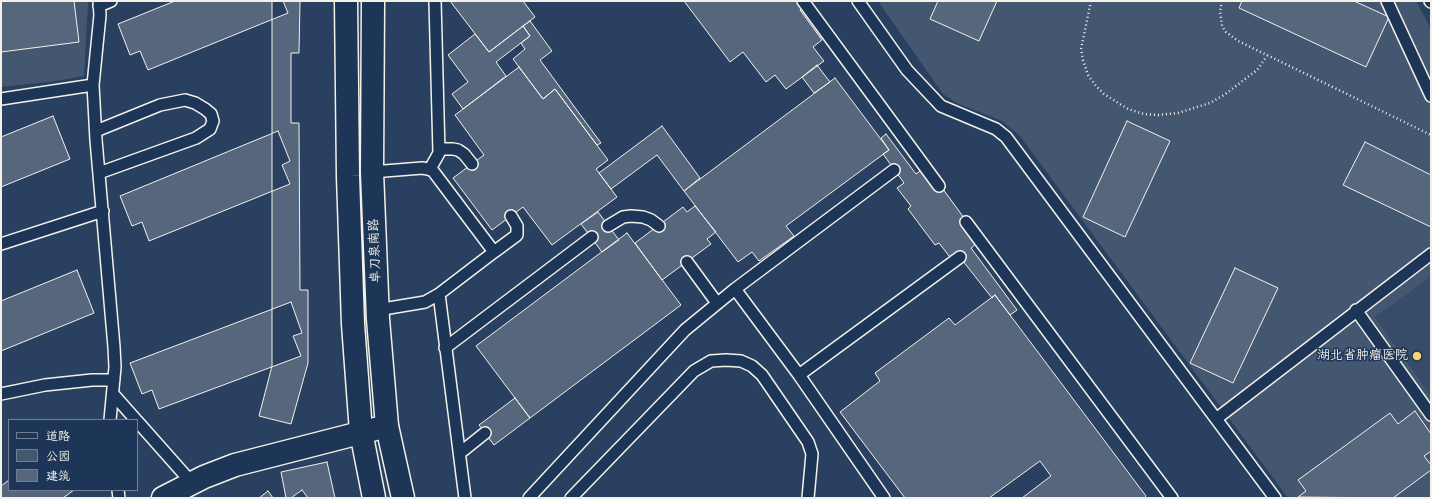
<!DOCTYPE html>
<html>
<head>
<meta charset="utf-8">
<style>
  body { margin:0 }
  #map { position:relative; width:1432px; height:499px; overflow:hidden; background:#2a4060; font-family:"Patrick Hand","LXGW WenKai TC",sans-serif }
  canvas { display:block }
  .frame { position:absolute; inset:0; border:2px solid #f4f1e8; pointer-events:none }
  .legend { position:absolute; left:8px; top:419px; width:130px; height:72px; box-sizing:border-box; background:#1d3557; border:1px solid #738091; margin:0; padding:5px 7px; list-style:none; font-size:12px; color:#f4f1e8 }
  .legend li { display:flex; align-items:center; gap:8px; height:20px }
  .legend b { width:20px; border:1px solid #738091 }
</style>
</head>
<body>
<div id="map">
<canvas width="1432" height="499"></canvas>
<div class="frame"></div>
<ul class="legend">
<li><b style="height:5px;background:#1d3557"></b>道路</li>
<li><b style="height:11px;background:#445771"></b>公园</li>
<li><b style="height:11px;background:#56677d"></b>建筑</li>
</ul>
</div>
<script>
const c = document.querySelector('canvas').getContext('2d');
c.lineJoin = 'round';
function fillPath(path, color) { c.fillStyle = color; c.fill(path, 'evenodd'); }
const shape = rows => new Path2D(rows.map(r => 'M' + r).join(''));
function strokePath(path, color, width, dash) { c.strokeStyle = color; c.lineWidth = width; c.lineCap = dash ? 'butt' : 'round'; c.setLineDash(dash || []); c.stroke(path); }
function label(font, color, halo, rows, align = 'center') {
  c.font = font + ' "Patrick Hand","LXGW WenKai TC",sans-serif'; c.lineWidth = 3; c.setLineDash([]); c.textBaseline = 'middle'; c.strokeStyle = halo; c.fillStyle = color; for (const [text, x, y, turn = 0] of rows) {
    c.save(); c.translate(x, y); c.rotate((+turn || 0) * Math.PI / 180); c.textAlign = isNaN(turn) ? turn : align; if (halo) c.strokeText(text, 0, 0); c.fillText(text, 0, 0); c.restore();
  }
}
const built = shape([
  [1431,277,1431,396,1375,317]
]);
const green = shape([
  [1,1,87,1,88,4,84,76,49,82,1,87],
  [878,1,1416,1,1431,29,1431,277,1375,317,1431,396,1431,498,1288,498,1020,136,1002,121,957,103,943,94]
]);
const building = shape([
  [1,1,74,1,79,42,1,52,1,1],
  [175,1,283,1,288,13,148,70,140,51,130,55,118,24,175,1],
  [272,1,300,1,299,53,291,53,291,123,299,123,300,290,308,290,308,363,291,424,259,416,272,366,272,1],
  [450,1,523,1,535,17,489,52,450,1],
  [684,1,800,1,804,7,800,10,822,40,813,47,824,61,786,89,775,75,766,82,743,52,730,62,684,1],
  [938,1,997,1,979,41,930,19,938,1],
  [1242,1,1354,1,1389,17,1366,67,1239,8,1242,1],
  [530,21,552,51,540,60,601,143,597,145,555,89,543,99,513,59,525,49,521,43,530,36,523,26,530,21],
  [523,26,530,36,496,62,506,76,463,109,452,94,468,82,448,55,475,34,489,52,523,26],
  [817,65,830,82,814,93,802,77,817,65],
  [519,67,543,99,555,89,608,160,596,169,617,197,552,245,523,207,492,230,453,178,484,155,455,115,519,67],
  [835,78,889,150,786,226,794,236,759,261,752,252,738,262,684,191,835,78],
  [53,116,70,159,1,187,1,137,53,116],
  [1127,121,1170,141,1125,237,1083,217,1127,121],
  [662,126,700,178,684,191,657,155,611,189,599,173,662,126],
  [278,131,290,161,282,165,290,184,149,241,142,222,132,226,120,196,278,131],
  [886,134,916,174,923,169,940,185,967,222,977,243,971,248,1017,310,1010,315,995,295,992,298,959,256,953,261,939,243,935,245,908,209,911,206,897,188,904,183,883,154,889,150,881,138,886,134],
  [1365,142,1431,175,1431,227,1343,185,1365,142],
  [695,206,716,232,707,239,711,244,662,280,635,243,683,207,687,212,695,206],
  [598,212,619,240,602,252,581,224,598,212],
  [627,233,681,305,530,418,476,346,627,233],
  [1235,268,1278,288,1233,383,1190,363,1235,268],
  [77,270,94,313,1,351,1,301,77,270],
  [995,295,1146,496,1144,498,1022,498,1051,476,1040,461,989,498,905,498,840,412,880,381,875,373,949,318,955,325,995,295],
  [291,302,302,333,293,336,301,356,159,409,152,390,142,394,130,363,291,302],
  [515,398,530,418,494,445,479,425,515,398],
  [1415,411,1431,434,1431,451,1424,456,1431,465,1431,470,1393,498,1298,497,1306,491,1298,480,1390,413,1398,424,1415,411],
  [327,462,335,498,286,498,281,472,327,462],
  [9,480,9,490,74,490,63,498,1,498,1,486,9,480],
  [302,490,308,498,291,498,302,490],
  [268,491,273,498,259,498,268,491]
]);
const path = shape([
  [1091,1,1081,49,1083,60,1088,75,1096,86,1104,94,1128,109,1144,114,1158,115,1178,113,1210,103,1224,95,1257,70,1267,56],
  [1222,1,1220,11,1222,26,1226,32,1238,41,1431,135]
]);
const lane = shape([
  [99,1,100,15,93,85,96,140,114,347,115,367,110,420],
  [803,1,939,186],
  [858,1,907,70,941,106,996,129,1006,137,1275,498],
  [1387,1,1431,96],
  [1430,1,1431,2],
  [99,6,111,1],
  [1,99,93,85],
  [96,131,160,105,185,100,195,103,205,109,211,114,213,121,210,129,196,138,99,173],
  [439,149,453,149,458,150,464,154,472,164],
  [430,169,439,153,435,1],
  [372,172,422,168,428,169,433,171,494,252,439,294,425,302,377,310],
  [966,222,1172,498],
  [608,226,623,217,631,216,643,217,651,220,659,226],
  [1,244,103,211],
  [494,252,517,235,517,226,511,216],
  [687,262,717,303],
  [735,289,799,375,884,498],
  [439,294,465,498],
  [1356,310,1431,415],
  [445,348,592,237],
  [799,375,960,257],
  [1,394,45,385,92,380,114,380],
  [113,394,136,420],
  [1216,419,1431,254],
  [137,421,192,483],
  [460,453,485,433],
  [118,490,119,498],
  [529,498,685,330,735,289,894,170],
  [571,498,694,371,711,361,726,360,741,361,752,366,762,375,808,442,812,454,808,498]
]);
const street = shape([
  [163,498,204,477,235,465,387,426]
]);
const secondary = shape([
  [346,1,348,176,353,324,361,432,374,498],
  [373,1,372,172,378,319,387,426,403,498]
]);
const markers = [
  [1417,356,5,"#ffd166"]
];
const streetNames = [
  ["卓刀泉南路",375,251,-92]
];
const poiNames = [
  ["湖北省肿瘤医院",1408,356]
];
fillPath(built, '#374c69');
fillPath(green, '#445771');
fillPath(building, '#56677d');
strokePath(building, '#f4f1e8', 1);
strokePath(lane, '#f4f1e8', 14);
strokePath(street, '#f4f1e8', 25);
strokePath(secondary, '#f4f1e8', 25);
strokePath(path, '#f4f1e8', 2.5, [1, 3]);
strokePath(lane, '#1d3557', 11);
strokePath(street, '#1d3557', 22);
strokePath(secondary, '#1d3557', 22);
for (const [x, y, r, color] of markers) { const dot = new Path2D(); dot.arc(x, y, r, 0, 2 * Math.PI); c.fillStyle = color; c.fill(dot); strokePath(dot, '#1d3557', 1.5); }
label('13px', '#f4f1e8', '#1d3557', streetNames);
label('13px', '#f4f1e8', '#1d3557', poiNames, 'right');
</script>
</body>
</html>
